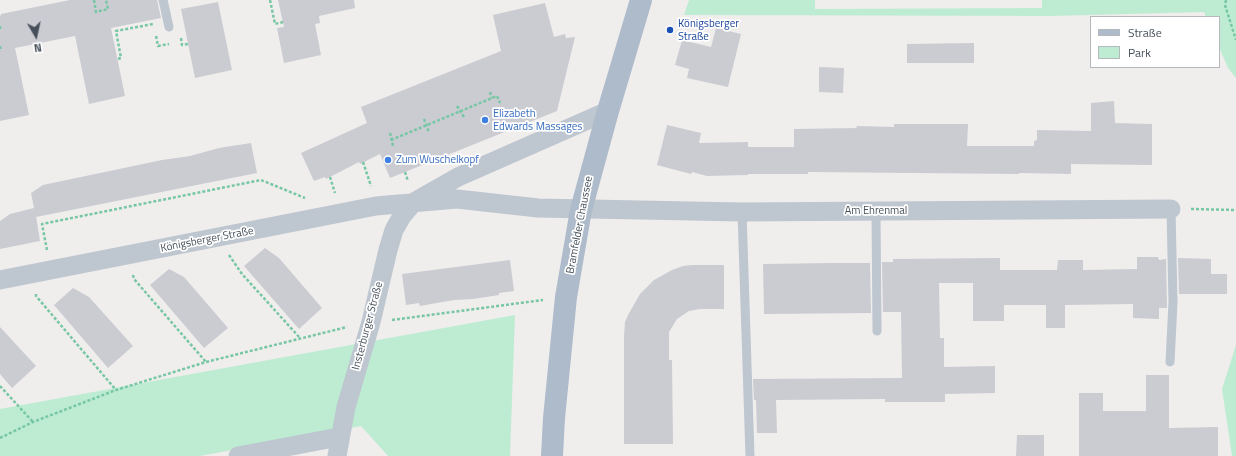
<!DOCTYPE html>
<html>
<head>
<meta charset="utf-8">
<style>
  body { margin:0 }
  #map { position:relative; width:1236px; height:456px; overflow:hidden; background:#f0eded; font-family:"Titillium Web",sans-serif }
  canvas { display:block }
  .legend { position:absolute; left:1090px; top:16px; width:130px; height:52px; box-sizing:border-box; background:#fff; border:1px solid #b5b9bd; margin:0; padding:5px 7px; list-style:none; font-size:12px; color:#464f59 }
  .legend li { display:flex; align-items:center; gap:8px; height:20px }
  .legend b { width:20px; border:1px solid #b5b9bd }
  .north { position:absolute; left:16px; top:16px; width:40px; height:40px; -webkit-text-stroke:3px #fff; paint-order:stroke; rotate:171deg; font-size:11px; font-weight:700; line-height:16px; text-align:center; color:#464f59 }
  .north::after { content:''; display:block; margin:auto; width:14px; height:18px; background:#464f59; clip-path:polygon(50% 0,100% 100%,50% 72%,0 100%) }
</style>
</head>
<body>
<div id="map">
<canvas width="1236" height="456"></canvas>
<ul class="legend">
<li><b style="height:5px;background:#aebbcb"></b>Straße</li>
<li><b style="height:11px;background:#bdecd2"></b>Park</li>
</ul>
<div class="north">N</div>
</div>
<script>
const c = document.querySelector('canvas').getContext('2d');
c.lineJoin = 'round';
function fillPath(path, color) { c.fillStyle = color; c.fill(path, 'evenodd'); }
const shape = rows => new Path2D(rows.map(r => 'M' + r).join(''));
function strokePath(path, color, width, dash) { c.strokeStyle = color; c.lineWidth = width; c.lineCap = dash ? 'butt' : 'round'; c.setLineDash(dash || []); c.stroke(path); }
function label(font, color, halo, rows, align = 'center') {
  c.font = font + ' "Titillium Web",sans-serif'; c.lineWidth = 3.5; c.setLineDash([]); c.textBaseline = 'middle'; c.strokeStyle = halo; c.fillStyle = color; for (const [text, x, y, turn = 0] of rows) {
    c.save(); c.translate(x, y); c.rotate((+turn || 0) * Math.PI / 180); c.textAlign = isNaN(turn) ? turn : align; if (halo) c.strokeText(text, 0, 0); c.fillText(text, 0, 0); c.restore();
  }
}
const green = shape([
  [689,0,815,0,815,9,1042,8,1042,0,1236,0,1236,78,1228,68,1219,47,1219,17,1206,17,1204,12,1051,16,684,15],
  [515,315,510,456,388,456,361,426,200,456,0,456,0,409],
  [1236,345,1236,456,1232,456,1222,389]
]);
const building = shape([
  [70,0,157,0,161,18,111,28,125,96,89,104,75,36,15,48,29,115,0,121,0,16,1,15,1,14],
  [278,0,354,0,355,8,319,16,320,23,315,24,321,55,284,63,277,28,284,27],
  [218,2,232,70,195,78,181,9],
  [545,3,554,37,565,34,566,38,575,37,557,111,390,178,380,154,360,164,359,162,326,179,325,177,314,181,301,153,367,123,361,107,501,51,493,15],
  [716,28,741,34,728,87,687,78,689,69,675,65,682,40,711,47],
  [974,43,974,63,907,63,907,44],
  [819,67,844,68,843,93,819,92],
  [1114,101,1115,123,1152,124,1152,165,1071,164,1071,174,1019,173,1019,174,808,172,808,174,748,174,748,175,707,176,692,172,691,174,657,165,667,125,701,133,699,143,748,142,748,147,794,147,794,129,857,128,856,126,894,127,894,124,968,124,967,146,1034,146,1034,141,1037,140,1037,130,1091,131,1091,103],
  [251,143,257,173,36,217,36,216,40,241,0,249,0,221,10,214,34,208,31,193,43,185,162,160,190,156,219,148],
  [265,248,279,258,322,308,299,329,244,266],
  [1137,257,1158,257,1159,260,1166,259,1167,308,1159,308,1159,319,1133,318,1133,304,1065,305,1065,328,1046,328,1046,305,1004,305,1004,321,973,321,973,283,939,283,940,338,944,338,944,367,995,366,995,393,945,394,945,402,885,402,885,399,776,400,777,433,757,433,756,400,754,400,753,379,902,378,901,312,883,312,882,262,893,262,893,259,1000,258,1000,270,1057,270,1058,260,1083,260,1083,270,1137,269],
  [1178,258,1211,259,1211,274,1227,274,1227,294,1179,294],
  [510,260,514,291,499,293,499,295,473,299,454,300,420,306,419,303,406,305,402,274],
  [833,263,870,263,871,313,764,314,763,264],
  [693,265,724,265,724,309,700,309,689,311,677,319,669,332,669,360,672,360,673,444,624,444,624,336,625,322,628,315,640,294,654,280,672,270,683,266],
  [169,269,184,277,228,328,204,348,150,285],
  [73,288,89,297,133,346,108,368,54,305],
  [0,327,36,366,12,388,0,374],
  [1146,375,1169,375,1169,428,1218,427,1218,456,1079,456,1079,393,1103,393,1103,411,1146,411],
  [1017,435,1044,435,1044,456,1016,456]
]);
const path = shape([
  [94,0,96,12,108,9,106,0],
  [270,0,275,24,283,22],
  [1226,0,1225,5,1236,40],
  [0,26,0,30],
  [156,36,158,46,169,44],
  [181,38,182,45,188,44],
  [0,46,1,51],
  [118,59,121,58,116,31,153,24],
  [490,92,492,98],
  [457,106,464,117],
  [424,119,429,132],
  [390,133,393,146],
  [391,140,497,96,500,103],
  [363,162,371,186],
  [405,172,408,181],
  [330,177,335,193],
  [1191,209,1236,210],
  [47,250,42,224,261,180,305,198],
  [229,255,242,274,300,338],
  [133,275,134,279,206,362],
  [36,294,36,296,116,390],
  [392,320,543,300],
  [0,386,33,422],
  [0,438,33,422,116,390,206,362,347,327]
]);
const service = shape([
  [163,0,169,27],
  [742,212,750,456],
  [876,212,877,331],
  [1170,362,1173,302,1171,209]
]);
const minor = shape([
  [0,280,376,206,457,199,538,208,742,212,1171,209],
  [238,456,339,437],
  [337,456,346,407,371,322,388,250,394,230,402,216,414,202,458,177,608,111]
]);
const primary = shape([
  [552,456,554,418,566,297,581,210,608,111,641,0]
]);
const markers = [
  [670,30,4,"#1a4fb4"],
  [485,120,4,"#3f7fe0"],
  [388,160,4,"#3f7fe0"]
];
const transitNames = [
  ["Königsberger",678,24],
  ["Straße",678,37]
];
const shopNames = [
  ["Elizabeth",493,114],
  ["Edwards Massages",493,127],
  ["Zum Wuschelkopf",396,160]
];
const streetNames = [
  ["Am Ehrenmal",876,211],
  ["Bramfelder Chaussee",580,225,-79],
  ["Königsberger Straße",207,240,-11],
  ["Insterburger Straße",368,326,-75]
];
fillPath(green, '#bdecd2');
fillPath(building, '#caccd2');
strokePath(path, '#77c7a5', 2.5, [3, 2]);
strokePath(service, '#bec6cf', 9);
strokePath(minor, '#bec6cf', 19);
strokePath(primary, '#aebbcb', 22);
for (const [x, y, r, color] of markers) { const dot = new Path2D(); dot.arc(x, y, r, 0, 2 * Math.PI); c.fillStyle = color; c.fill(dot); strokePath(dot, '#fff', 1.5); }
label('11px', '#164399', '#fff', transitNames, 'left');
label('11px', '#366cbe', '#fff', shopNames, 'left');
label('11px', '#464f59', '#fff', streetNames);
</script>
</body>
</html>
